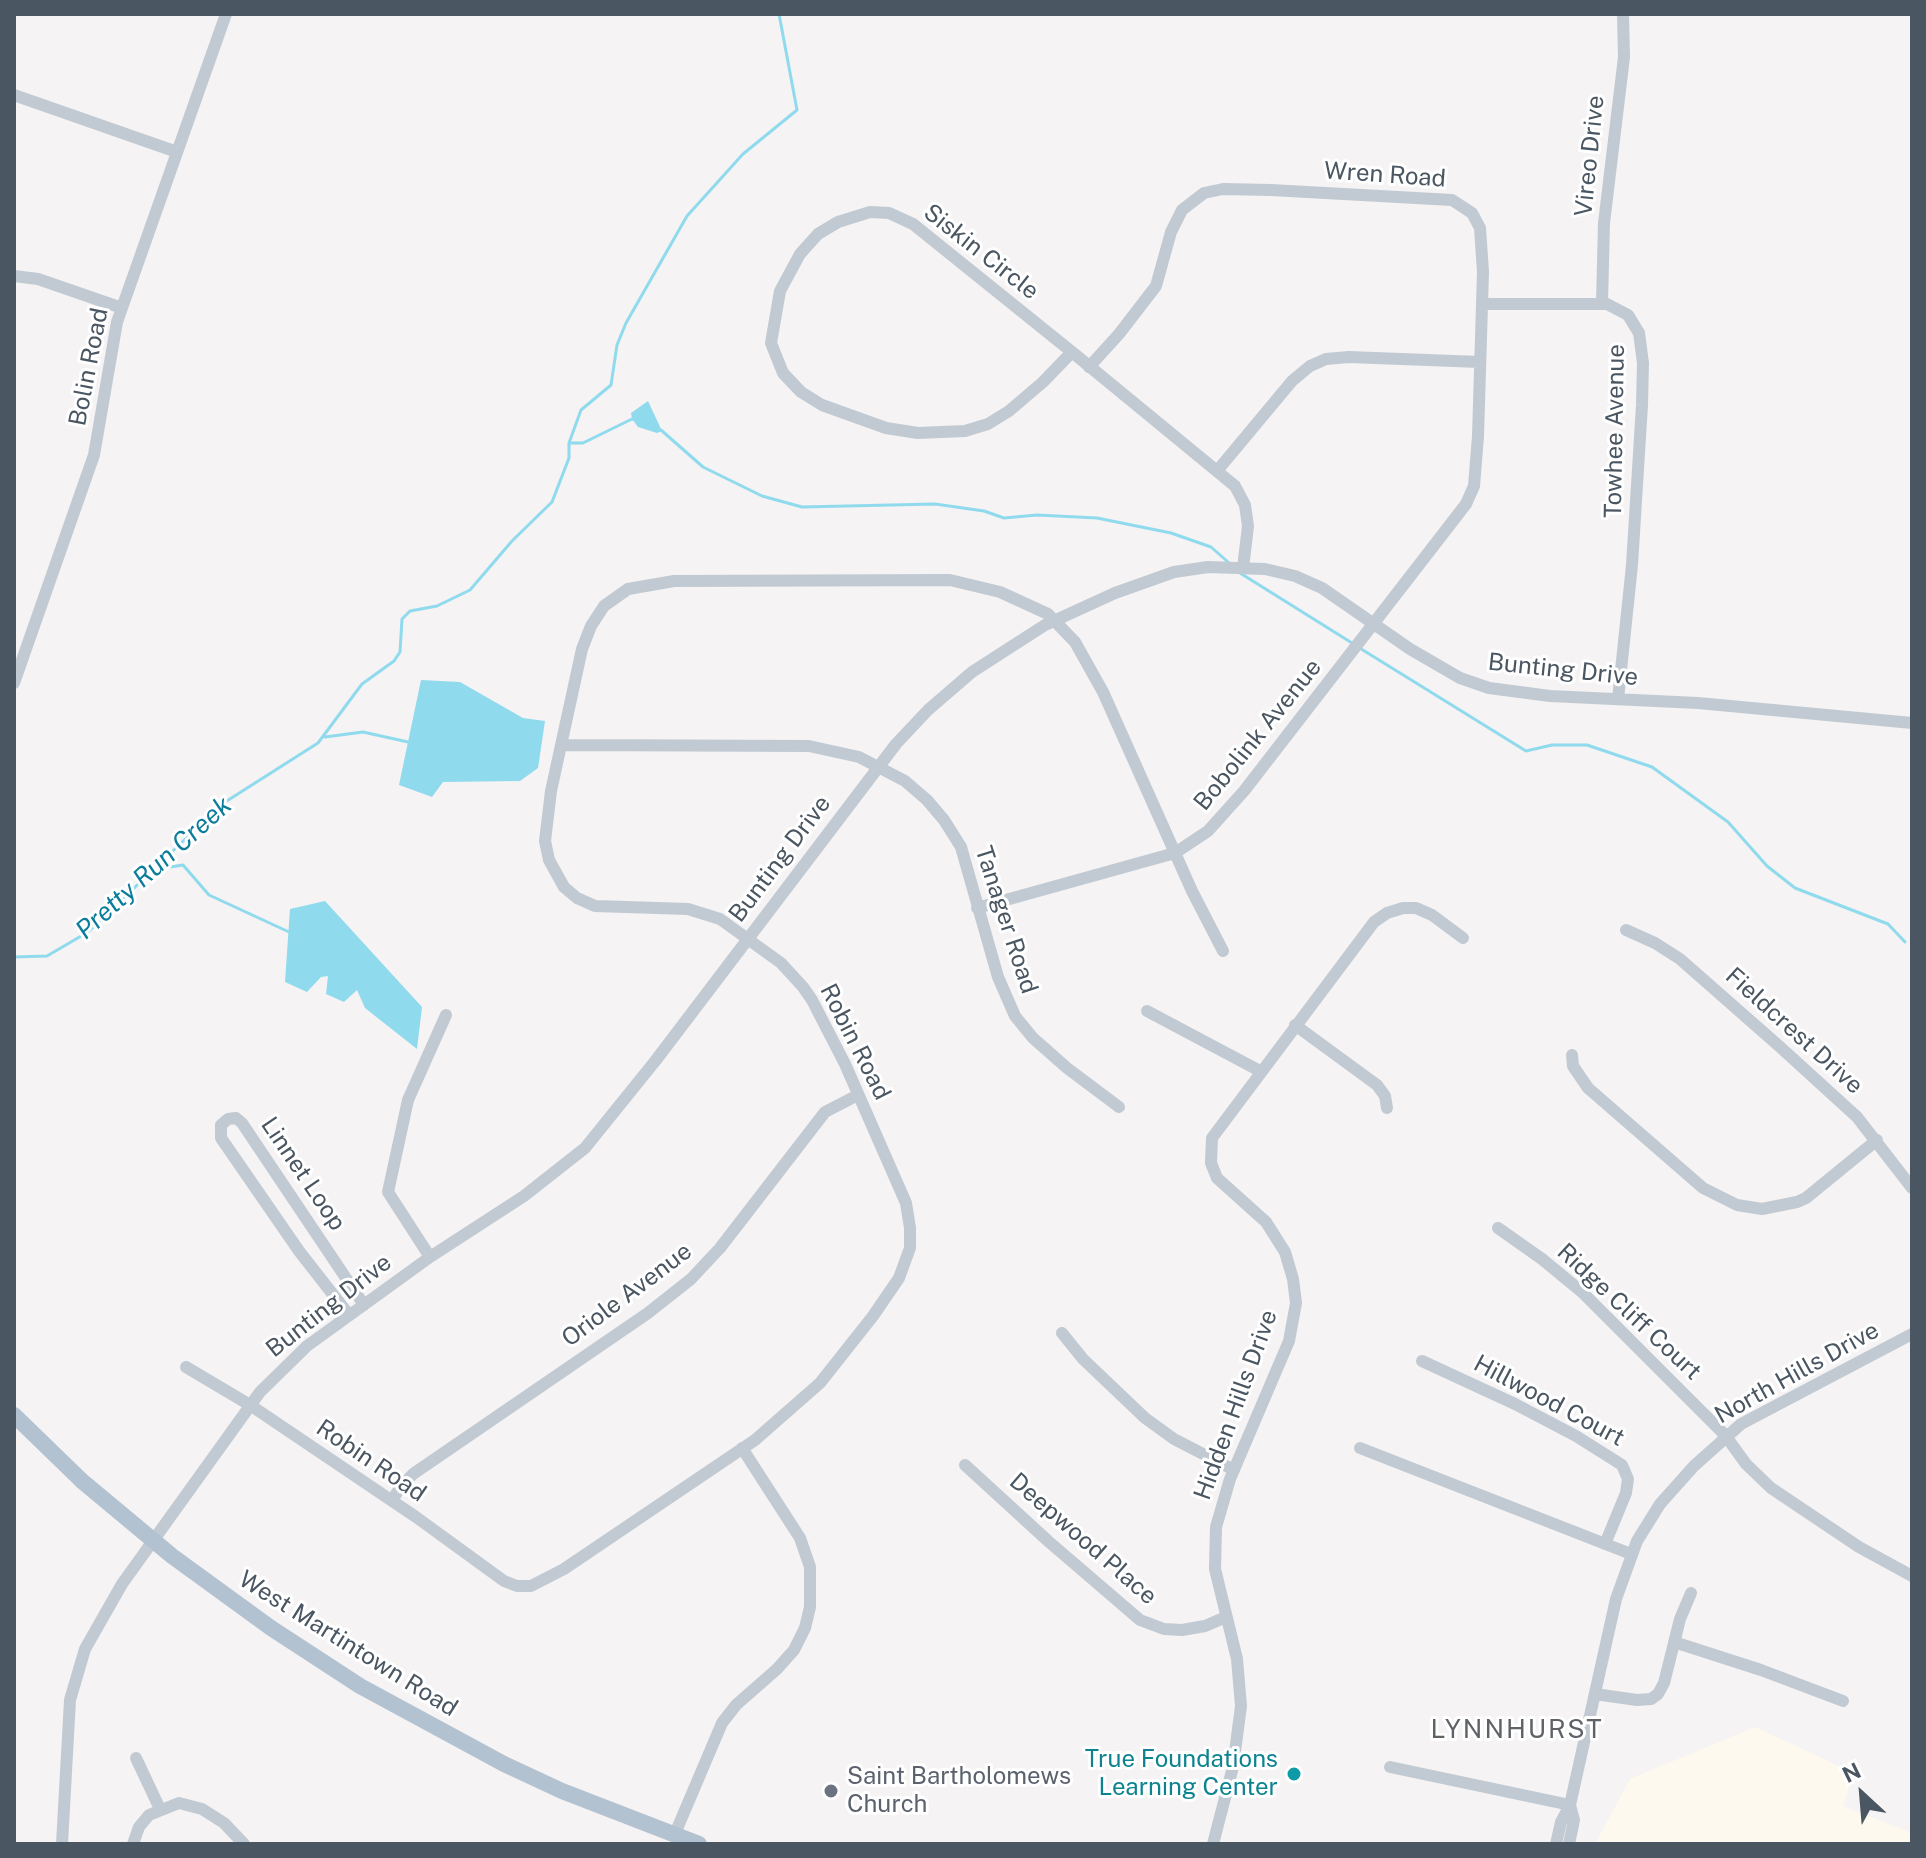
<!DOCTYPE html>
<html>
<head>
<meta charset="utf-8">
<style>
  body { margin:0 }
  #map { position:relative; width:1926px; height:1858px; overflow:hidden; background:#f5f3f3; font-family:"Public Sans",sans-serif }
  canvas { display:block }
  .frame { position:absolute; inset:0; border:16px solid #4a5661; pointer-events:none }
  .north { position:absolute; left:1822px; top:1754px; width:80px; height:80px; -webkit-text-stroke:6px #fff; paint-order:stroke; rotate:334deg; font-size:22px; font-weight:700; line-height:32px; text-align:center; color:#4a5661 }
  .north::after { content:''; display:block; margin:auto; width:28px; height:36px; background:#4a5661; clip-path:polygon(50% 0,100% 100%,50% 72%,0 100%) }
</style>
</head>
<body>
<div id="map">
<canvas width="1926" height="1858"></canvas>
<div class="frame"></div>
<div class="north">N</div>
</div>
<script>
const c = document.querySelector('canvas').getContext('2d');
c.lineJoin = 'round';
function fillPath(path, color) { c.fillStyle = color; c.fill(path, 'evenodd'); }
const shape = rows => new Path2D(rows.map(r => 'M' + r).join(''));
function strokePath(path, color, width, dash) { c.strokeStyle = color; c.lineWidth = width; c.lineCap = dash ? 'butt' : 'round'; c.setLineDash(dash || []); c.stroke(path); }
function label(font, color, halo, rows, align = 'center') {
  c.font = font + ' "Public Sans",sans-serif'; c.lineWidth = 6; c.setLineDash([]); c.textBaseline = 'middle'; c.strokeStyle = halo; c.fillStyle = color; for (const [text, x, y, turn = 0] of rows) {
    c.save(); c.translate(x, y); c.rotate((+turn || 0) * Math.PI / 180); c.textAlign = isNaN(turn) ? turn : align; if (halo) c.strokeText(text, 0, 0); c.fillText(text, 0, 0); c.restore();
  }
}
const commercial = shape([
  [1755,1727,1854,1773,1843,1806,1912,1833,1912,1844,1595,1844,1630,1779]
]);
const water = shape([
  [648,401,662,431,657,433,638,427,632,419,631,413],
  [421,680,460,682,523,718,545,721,538,768,520,781,443,782,432,797,399,785],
  [325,901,422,1007,417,1049,365,1008,357,990,344,1002,326,994,328,976,321,977,307,992,285,982,290,909]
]);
const stream = shape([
  [661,430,703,467,762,496,802,507,935,504,984,511,1004,518,1037,515,1097,518,1171,533,1211,547,1228,562],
  [569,443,583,443,632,419,636,420],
  [1240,573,1352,643],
  [1358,647,1526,751,1552,745,1587,745,1652,767,1728,822,1767,866,1795,888,1888,924,1905,942],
  [325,737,363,732,408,742],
  [151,870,183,865,209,895,289,932],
  [14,957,47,956,88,932,222,804,318,743,362,684,394,661,400,652,402,619,410,611,437,606,470,590,512,541,552,502,569,458,569,443,581,410,611,385,617,345,626,323,687,216,743,154,797,110,779,14]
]);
const minor = shape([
  [14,95,177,152],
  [870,212,889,213,913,224,1072,352,1043,382,1009,411,988,424,965,431,918,433,886,428,822,405,801,392,783,373,771,343,780,291,800,254,818,234,838,222,870,212],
  [14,276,38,279,122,308],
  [1602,303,1604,223,1624,57,1623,14],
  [1482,304,1607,304,1628,315,1639,333,1643,363,1642,405,1632,565,1618,699],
  [1072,352,1235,486,1245,505,1248,526,1243,568],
  [1217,471,1292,381,1310,366,1326,359,1349,357,1480,362],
  [14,683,94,455,117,322,226,14],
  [562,745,809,746,859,757,905,781,927,800,944,820,961,847,998,977,1015,1016,1033,1038,1067,1068,1119,1107],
  [977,908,1175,853,1208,831,1244,791,1466,504,1474,486,1478,436,1483,272,1480,228,1472,213,1452,200,1271,190,1223,189,1204,193,1182,210,1171,232,1156,286,1119,334,1089,367],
  [1626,930,1655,943,1680,959,1779,1046,1857,1117,1912,1188],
  [1147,1011,1260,1071],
  [1295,1025,1377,1085,1385,1096,1387,1108],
  [1572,1055,1573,1066,1588,1088,1703,1188,1737,1205,1762,1209,1797,1202,1806,1198,1877,1140],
  [1498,1228,1542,1259,1582,1292,1725,1435,1746,1464,1771,1488,1859,1547,1912,1576],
  [430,1257,388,1192,408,1100,446,1015],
  [349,1315,299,1251,221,1138,221,1125,228,1119,236,1118,242,1123,364,1305],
  [1062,1333,1083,1359,1145,1418,1174,1439,1234,1470],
  [1422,1361,1515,1404,1576,1436,1622,1465,1628,1479,1626,1493,1605,1544],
  [186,1367,250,1405,416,1517,504,1581,517,1586,531,1586,564,1569,755,1440,820,1383,873,1316,899,1278,910,1248,910,1228,906,1203,845,1064,812,1000,803,987,781,963,720,919,688,909,595,906,577,898,564,887,549,860,545,841,551,791,582,649,591,626,604,606,628,589,674,581,950,580,1000,592,1048,614,1075,642,1103,692,1192,891,1223,951],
  [1360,1448,1631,1554],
  [965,1465,1048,1541,1140,1620,1164,1629,1182,1630,1205,1626,1226,1617],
  [392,1501,399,1489,413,1474,648,1313,691,1279,720,1248,825,1112,858,1095],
  [1674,1642,1761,1670,1843,1701],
  [1595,1694,1637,1700,1651,1699,1658,1694,1664,1683,1680,1619,1691,1593],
  [136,1758,160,1809],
  [1390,1767,1570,1805],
  [674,1836,722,1723,736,1705,777,1669,794,1650,805,1628,810,1607,810,1567,800,1538,742,1448],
  [62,1844,70,1700,85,1649,122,1584,260,1392,307,1346,430,1257,524,1196,585,1148,656,1060,896,744,928,710,972,672,1045,625,1115,593,1174,572,1208,567,1265,569,1295,576,1322,588,1410,649,1460,678,1489,688,1550,696,1698,703,1912,723],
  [133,1844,139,1827,149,1815,179,1803,202,1809,224,1823,244,1844],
  [1213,1844,1233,1767,1241,1706,1237,1659,1215,1569,1216,1527,1230,1479,1289,1341,1296,1303,1293,1279,1285,1252,1266,1222,1217,1178,1211,1163,1212,1138,1374,922,1387,913,1403,908,1416,908,1432,915,1463,938],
  [1556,1844,1561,1822,1570,1805,1616,1599,1637,1541,1660,1504,1694,1466,1741,1424,1912,1334],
  [1569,1844,1574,1820,1570,1805]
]);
const major = shape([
  [14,1415,82,1481,172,1556,271,1628,360,1686,504,1764,562,1791,699,1844]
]);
const markers = [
  [1294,1774,8,"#0f9aa8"],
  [831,1791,8,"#6b7280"]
];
const streetNames = [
  ["Vireo Drive",1590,156,-84],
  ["Wren Road",1385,175,4],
  ["Siskin Circle",981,252,38],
  ["Bolin Road",89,367,-79],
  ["Towhee Avenue",1615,431,-89],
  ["Bunting Drive",1563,670,6],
  ["Bobolink Avenue",1258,735,-51],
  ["Bunting Drive",780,859,-53],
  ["Tanager Road",1006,920,72],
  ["Fieldcrest Drive",1794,1031,42],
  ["Robin Road",855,1042,63],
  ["Linnet Loop",303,1174,56],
  ["Oriole Avenue",627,1295,-37],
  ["Bunting Drive",329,1306,-38],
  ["Ridge Cliff Court",1629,1312,43],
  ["North Hills Drive",1797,1373,-29],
  ["Hillwood Court",1549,1401,28],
  ["Hidden Hills Drive",1236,1405,-70],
  ["Robin Road",371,1461,34],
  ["Deepwood Place",1083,1539,41],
  ["West Martintown Road",348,1644,32]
];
const cultureNames = [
  ["True Foundations",1278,1760],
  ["Learning Center",1278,1788]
];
const worshipNames = [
  ["Saint Bartholomews",847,1777],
  ["Church",847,1805]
];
const waterNames = [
  ["Pretty Run Creek",154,868,-42]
];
const neighbourhoodNames = [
  ["LYNNHURST",1517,1730]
];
fillPath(commercial, '#fdf9ef');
fillPath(water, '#90daee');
strokePath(stream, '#90daee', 3);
strokePath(minor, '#c1cad2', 12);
strokePath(major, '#b3c2d1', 16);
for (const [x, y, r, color] of markers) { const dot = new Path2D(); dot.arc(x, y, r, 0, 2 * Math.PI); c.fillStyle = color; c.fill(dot); strokePath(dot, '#fff', 3); }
label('24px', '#4a5661', '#fff', streetNames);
label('24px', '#0d838f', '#fff', cultureNames, 'right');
label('24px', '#5b616d', '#fff', worshipNames, 'left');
label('italic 26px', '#0c7c9b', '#fff', waterNames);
c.letterSpacing = '2px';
label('26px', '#5f6368', '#fff', neighbourhoodNames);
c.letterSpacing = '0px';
</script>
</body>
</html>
